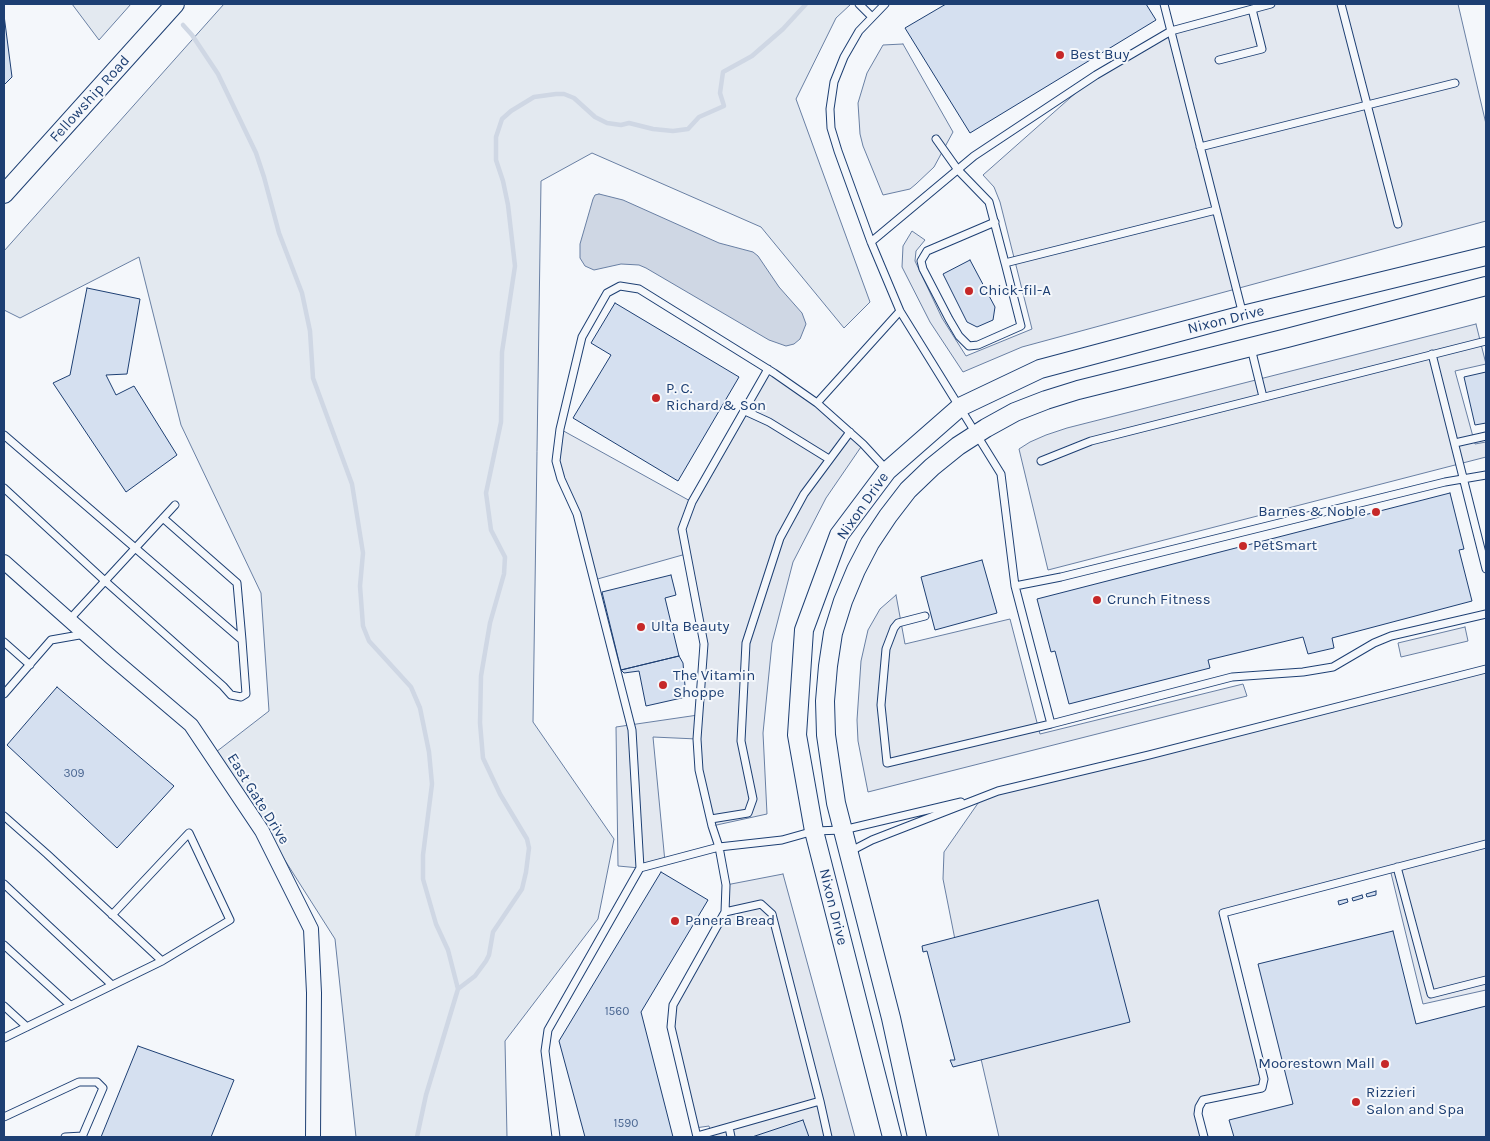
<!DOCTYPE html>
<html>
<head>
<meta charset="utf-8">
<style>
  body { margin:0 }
  #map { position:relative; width:1490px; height:1141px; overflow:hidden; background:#f4f7fb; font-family:Karla,sans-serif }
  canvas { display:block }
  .frame { position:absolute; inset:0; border:5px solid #1d3f73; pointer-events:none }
</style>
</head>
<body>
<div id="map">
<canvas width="1490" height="1141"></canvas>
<div class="frame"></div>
</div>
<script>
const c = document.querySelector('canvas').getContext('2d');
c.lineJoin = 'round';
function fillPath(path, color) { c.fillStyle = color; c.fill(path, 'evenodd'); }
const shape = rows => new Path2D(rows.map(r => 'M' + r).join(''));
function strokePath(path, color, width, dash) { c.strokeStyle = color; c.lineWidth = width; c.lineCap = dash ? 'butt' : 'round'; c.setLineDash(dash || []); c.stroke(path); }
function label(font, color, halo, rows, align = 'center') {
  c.font = font + ' Karla,sans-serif'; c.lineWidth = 4; c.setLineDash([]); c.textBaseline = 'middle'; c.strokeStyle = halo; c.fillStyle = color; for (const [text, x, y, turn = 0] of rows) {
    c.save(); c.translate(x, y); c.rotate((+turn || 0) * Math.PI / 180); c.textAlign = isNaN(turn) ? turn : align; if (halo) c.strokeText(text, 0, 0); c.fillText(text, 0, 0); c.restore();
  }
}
const green = shape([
  [72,4,131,4,99,40,72,4],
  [224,4,851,4,836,18,796,99,870,302,844,328,761,227,592,153,541,181,533,722,614,839,598,919,505,1041,507,1137,356,1137,335,939,216,752,269,711,261,593,181,425,139,257,20,318,4,310,4,251,224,4]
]);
const parking = shape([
  [1271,4,1458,4,1486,124,1486,221,1022,347,963,372,930,322,902,267,903,246,912,231,925,240,916,251,915,261,942,318,966,356,1032,329,1000,202,994,187,983,175,1096,75,1171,31,1271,4],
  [903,44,953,132,934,167,916,184,910,189,883,195,863,146,860,134,858,103,867,73,883,45,903,44],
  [1476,324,1486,364,1455,371,1475,444,1486,442,1486,457,1048,570,1019,449,1030,442,1046,435,1067,428,1476,324],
  [768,369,863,444,826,498,793,562,772,643,763,733,767,814,712,826,699,770,697,739,653,737,665,862,640,868,618,866,616,727,698,715,704,644,686,554,594,580,577,514,556,461,560,429,692,502,768,369],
  [896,595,905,644,1010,619,1040,734,1243,684,1247,696,868,792,858,741,857,720,861,661,868,630,880,609,896,595],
  [1465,627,1468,641,1401,657,1398,643,1465,627],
  [1486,669,1486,990,1423,1004,1390,869,1223,913,1264,1079,1262,1088,1203,1100,1199,1107,1204,1137,999,1137,964,985,943,879,944,852,983,796,1486,669],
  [783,874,855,1137,712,1137,709,1126,695,1128,671,1027,673,1005,725,912,726,885,783,874]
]);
const water = shape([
  [599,194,623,200,719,243,753,252,758,256,779,287,802,313,806,324,800,339,794,344,786,346,769,340,646,268,639,265,621,264,594,270,585,266,580,258,580,244,593,199,595,195,599,194]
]);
const stream = shape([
  [183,25,192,35,218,74,256,153,264,177,279,233,302,293,310,331,313,378,352,484,363,553,360,586,363,626,369,641,411,687,420,708,429,752,432,784,423,855,423,879,436,924,448,950,458,989,426,1095,417,1137],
  [458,989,475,976,486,961,489,955,493,932,522,889,526,872,529,848,527,839,500,794,483,758,480,723,481,676,490,623,504,574,505,557,491,530,486,493,501,422,502,352,515,266,508,205,503,181,496,160,496,137,502,119,511,111,534,97,556,94,564,94,574,98,595,117,607,123,621,125,629,123,653,129,673,131,688,129,699,117,724,106,720,93,723,72,752,56,783,29,806,4]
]);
const building = shape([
  [946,4,1146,4,1156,20,970,133,905,28,946,4],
  [4,15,12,77,4,85,4,15],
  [970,260,995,307,993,320,977,327,967,322,943,274,970,260],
  [87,288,140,299,127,374,106,375,116,395,134,386,177,455,126,492,53,383,70,375,87,288],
  [615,303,739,377,678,481,573,418,611,355,591,343,615,303],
  [1486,372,1486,423,1475,425,1464,377,1486,372],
  [1450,493,1464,549,1459,550,1472,601,1332,638,1334,648,1308,654,1303,637,1208,660,1210,668,1069,704,1055,651,1051,652,1037,599,1450,493],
  [982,560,997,613,935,630,921,577,982,560],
  [671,575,676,595,665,598,679,656,621,670,602,592,671,575],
  [679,656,683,663,686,697,646,706,639,671,624,673,621,670,679,656],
  [57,687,174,786,117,848,7,745,57,687],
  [661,872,708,900,641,1012,673,1137,585,1137,559,1041,661,872],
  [1376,891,1376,895,1367,897,1366,894,1376,891],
  [1362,895,1363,898,1353,901,1352,898,1362,895],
  [1347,899,1348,902,1339,905,1338,901,1347,899],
  [1098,900,1130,1022,953,1067,950,1060,955,1060,927,951,923,952,922,946,1098,900],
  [1393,931,1416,1024,1486,1006,1486,1137,1234,1137,1229,1120,1293,1104,1258,964,1393,931],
  [138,1046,234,1080,211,1137,101,1137,138,1046],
  [803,1120,809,1137,752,1137,803,1120]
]);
const service = shape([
  [859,4,872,17],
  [885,4,859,31,844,57,834,82,830,109,831,128,838,151,871,242,900,311,1001,474,1015,586,1051,724,1232,677,1303,672,1333,667,1374,643,1391,636,1486,614],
  [1164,4,1243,315],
  [1341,4,1398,224],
  [1219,60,1262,49,1252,9],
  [936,139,958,170,989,202,1005,263,1216,210],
  [1200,147,1455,83],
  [995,222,927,251,921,261,923,269,949,319,959,336,969,346,978,345,1021,326,1005,263],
  [871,242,974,156,1096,75,1171,31,1271,4],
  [1251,348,1263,397],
  [1432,354,1486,569],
  [817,403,900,311],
  [745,411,769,422,829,459],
  [4,435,242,640,246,694,241,697,231,695,223,686,105,581,4,488],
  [1455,443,1486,436],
  [1041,461,1091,441,1486,341],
  [163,518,237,583,242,640],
  [1015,586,1061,577,1445,482,1486,475],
  [925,616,898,623,894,628,886,649,881,705,887,763,1051,724],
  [69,620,175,505],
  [4,642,30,665],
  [4,694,51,640,85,634],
  [4,816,47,854,162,961,4,1038],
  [711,819,748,813,753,799,741,741,746,643,780,538,804,494,850,432],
  [849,852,872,840,998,791,1149,755,1486,669],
  [1397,867,1431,994,1486,980],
  [640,868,719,847,782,840,814,831,843,830,961,802],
  [4,884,112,985],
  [112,915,189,833,230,920,162,961],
  [4,945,70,1005],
  [4,1006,27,1027],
  [820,1101,828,1137],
  [4,1117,79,1082,97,1082,103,1088,82,1137],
  [729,1127,731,1137],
  [697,1136,820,1101,772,914,761,904,725,912],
  [65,1137,83,1136],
  [556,1137,545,1051,548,1030,640,868,632,730,577,514,561,479,556,461,560,429,582,337,607,293,620,286,639,289,774,373,817,403,863,444,887,470],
  [697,1137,671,1027,673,1005,725,912,726,885,719,847,712,826,699,770,697,739,704,644,682,529,692,502,768,369],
  [1204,1137,1198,1114,1199,1107,1203,1100,1262,1088,1264,1079,1223,913,1486,844]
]);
const minor = shape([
  [4,562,111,657,191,725,262,831,311,929,314,993,313,1137]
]);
const tertiary = shape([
  [4,194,175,4],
  [892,1137,814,831,797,735,804,630,839,535,887,471,960,407,1040,369,1243,315,1486,256],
  [917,1137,891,1018,836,803,826,735,825,701,828,666,833,633,843,601,856,570,870,543,888,516,908,490,932,467,958,446,986,428,1015,412,1046,400,1078,390,1287,338,1486,286]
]);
const markers = [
  [1060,55,5,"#c62828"],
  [969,291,5,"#c62828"],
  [656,398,5,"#c62828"],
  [1376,512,5,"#c62828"],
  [1243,546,5,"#c62828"],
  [1097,600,5,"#c62828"],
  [641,627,5,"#c62828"],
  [663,685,5,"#c62828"],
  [675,921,5,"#c62828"],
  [1385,1064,5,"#c62828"],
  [1356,1102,5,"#c62828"]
];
const numberNames = [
  ["309",74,774],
  ["1560",617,1012],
  ["1590",626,1124]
];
const poiNames = [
  ["Best Buy",1070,55],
  ["Chick-fil-A",979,291],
  ["P. C.",666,389],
  ["Richard & Son",666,406],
  ["Barnes & Noble",1366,512,"right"],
  ["PetSmart",1253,546],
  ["Crunch Fitness",1107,600],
  ["Ulta Beauty",651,627],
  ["The Vitamin",673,676],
  ["Shoppe",673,693],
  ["Panera Bread",685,921],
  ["Moorestown Mall",1375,1064,"right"],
  ["Rizzieri",1366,1093],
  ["Salon and Spa",1366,1110]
];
const streetNames = [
  ["Fellowship Road",90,99,-48],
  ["Nixon Drive",1226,320,-14],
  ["Nixon Drive",863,506,-55],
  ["East Gate Drive",258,799,58],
  ["Nixon Drive",833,907,76]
];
fillPath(green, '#e3e9f0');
strokePath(green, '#687fa3', 1);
fillPath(parking, '#e3e8f0');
strokePath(parking, '#687fa3', 1);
fillPath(water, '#cfd7e4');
strokePath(water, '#687fa3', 1);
strokePath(stream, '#cfd7e4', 4.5);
fillPath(building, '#d5e0f0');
strokePath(building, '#1d3f73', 1);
strokePath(service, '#1d3f73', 9);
strokePath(minor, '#1d3f73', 16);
strokePath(tertiary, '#1d3f73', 20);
strokePath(service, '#f4f7fb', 7);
strokePath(minor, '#f4f7fb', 14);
strokePath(tertiary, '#f4f7fb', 18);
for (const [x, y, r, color] of markers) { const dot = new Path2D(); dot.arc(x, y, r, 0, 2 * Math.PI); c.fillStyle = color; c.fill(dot); strokePath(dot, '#f4f7fb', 2); }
label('12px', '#4b6792', null, numberNames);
label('15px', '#1d3f73', '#f4f7fb', poiNames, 'left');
label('15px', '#1d3f73', '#f4f7fb', streetNames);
</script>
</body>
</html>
